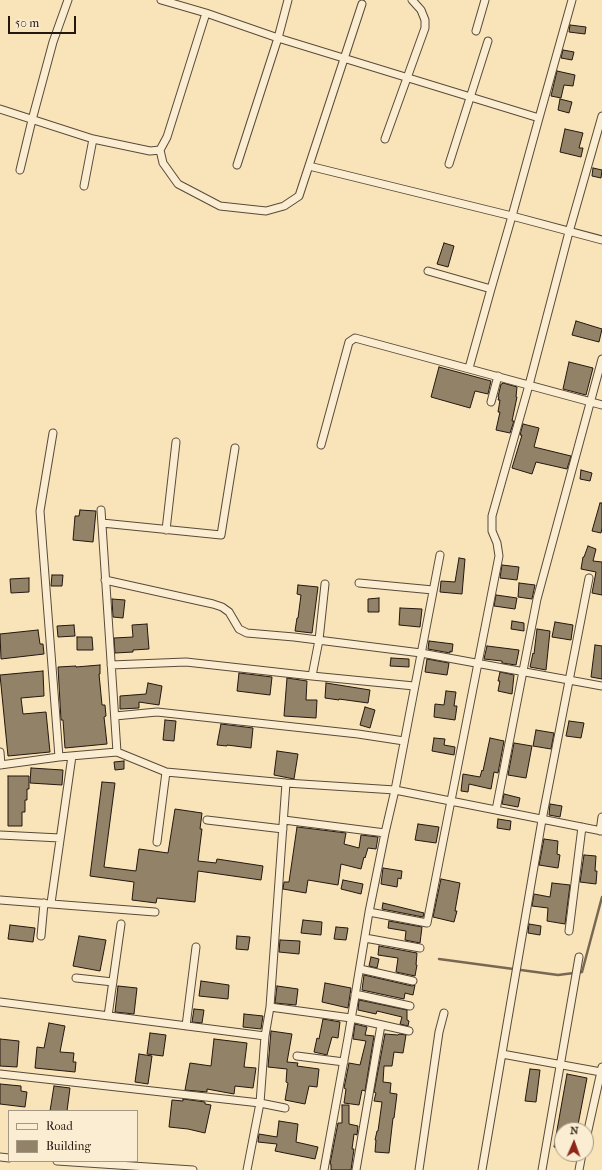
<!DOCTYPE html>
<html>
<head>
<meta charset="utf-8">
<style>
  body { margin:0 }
  #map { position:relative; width:602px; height:1170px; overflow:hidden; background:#f8e4b8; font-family:"IM FELL French Canon",serif }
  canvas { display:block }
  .legend { position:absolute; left:8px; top:1110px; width:130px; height:52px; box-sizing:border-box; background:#faedd1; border:1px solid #a49784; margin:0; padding:5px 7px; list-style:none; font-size:12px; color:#241710 }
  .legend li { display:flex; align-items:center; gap:8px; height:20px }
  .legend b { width:20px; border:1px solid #a49784 }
  .north { position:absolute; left:554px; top:1122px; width:40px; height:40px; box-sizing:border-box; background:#faedd1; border:1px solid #a49784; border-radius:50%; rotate:2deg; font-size:11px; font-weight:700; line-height:16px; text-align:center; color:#241710 }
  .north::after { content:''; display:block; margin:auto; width:14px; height:18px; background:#8f2418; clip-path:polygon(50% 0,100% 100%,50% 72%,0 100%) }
  .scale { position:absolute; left:8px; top:16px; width:68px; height:18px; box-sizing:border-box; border:2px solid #241710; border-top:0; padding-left:5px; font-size:12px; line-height:14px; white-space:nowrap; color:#241710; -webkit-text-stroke:3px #faedd1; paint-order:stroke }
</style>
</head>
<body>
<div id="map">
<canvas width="602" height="1170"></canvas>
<ul class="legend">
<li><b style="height:5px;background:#faedd1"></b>Road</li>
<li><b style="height:11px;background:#928267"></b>Building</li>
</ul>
<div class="north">N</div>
<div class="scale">50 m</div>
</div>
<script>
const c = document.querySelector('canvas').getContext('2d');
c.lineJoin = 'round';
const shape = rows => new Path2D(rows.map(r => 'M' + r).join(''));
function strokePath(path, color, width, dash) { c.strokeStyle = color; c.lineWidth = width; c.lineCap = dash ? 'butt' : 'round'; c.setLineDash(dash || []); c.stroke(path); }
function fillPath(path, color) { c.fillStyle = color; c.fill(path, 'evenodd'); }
const stream = shape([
  [439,959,558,975,582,972,602,897]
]);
const building = shape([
  [570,25,586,27,585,34,569,32,570,25],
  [563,50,574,52,572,60,561,58,563,50],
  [557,71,575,75,573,86,564,85,561,98,551,96,557,71],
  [560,99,572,102,569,113,558,110,560,99],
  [565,129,583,133,579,148,583,148,581,157,560,152,565,129],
  [593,168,602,170,601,178,592,176,593,168],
  [444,243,454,246,448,267,437,264,444,243],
  [576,321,602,329,599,342,572,335,576,321],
  [569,362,593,368,586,395,563,389,569,362],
  [439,367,491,381,488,394,475,391,470,408,431,397,439,367],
  [503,383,517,387,516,397,517,397,512,421,514,421,510,433,496,430,500,412,498,412,500,400,498,400,499,397,498,397,501,384,502,384,503,383],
  [523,424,539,428,534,447,571,456,567,469,536,462,532,474,512,468,522,435,520,435,523,424],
  [581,470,592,473,590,481,580,479,581,470],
  [600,503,602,503,602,528,601,533,592,531,600,503],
  [80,510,96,511,93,542,73,540,75,516,79,516,80,510],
  [588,546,596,549,593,561,602,562,602,595,592,593,596,572,581,569,583,557,584,557,588,546],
  [459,558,465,559,462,594,440,592,441,581,455,582,459,558],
  [502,565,519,567,517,580,500,578,502,565],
  [52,575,63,575,62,586,51,586,52,575],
  [29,578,29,592,11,593,10,579,29,578],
  [519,583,535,585,532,599,518,597,519,583],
  [298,585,318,587,312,633,295,631,297,618,298,618,301,595,297,594,298,585],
  [496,595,517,598,515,609,494,606,496,595],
  [379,598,379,612,368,612,368,599,379,598],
  [112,599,125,600,123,618,113,617,112,599],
  [400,608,422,609,420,627,399,625,400,608],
  [512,621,524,623,524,631,511,629,512,621],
  [555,622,573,625,571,640,552,637,555,622],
  [147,624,149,649,133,650,133,652,115,653,114,638,133,637,132,625,147,624],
  [74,625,75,636,58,637,57,626,74,625],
  [537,629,550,631,546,670,530,667,533,653,534,654,537,629],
  [38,630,40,644,43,644,44,654,1,659,0,634,38,630],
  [77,637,92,637,93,650,77,650,77,637],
  [429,641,453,644,452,652,450,651,450,653,428,649,429,641],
  [595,645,602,646,602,679,591,677,595,645],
  [487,646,519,650,516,665,502,663,502,661,484,659,487,646],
  [391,658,409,659,409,667,390,666,391,658],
  [427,659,449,663,447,675,425,672,427,659],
  [100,665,100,674,99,674,102,705,105,705,106,716,104,717,107,744,65,748,63,720,61,720,58,667,76,666,76,667,100,665],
  [43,671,44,696,21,698,23,714,46,712,50,752,8,756,0,675,43,671],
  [500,672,514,675,512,694,498,691,500,681,498,681,500,672],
  [239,673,272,677,270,695,237,691,239,673],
  [287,678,307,681,306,700,317,700,316,718,284,716,287,678],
  [148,683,162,686,159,705,139,702,139,708,120,709,120,696,146,694,148,683],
  [326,683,370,690,368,703,339,699,339,700,325,698,326,683],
  [446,691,456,692,454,706,457,706,455,720,434,717,435,704,444,705,446,691],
  [365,707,375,710,370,728,360,725,365,707],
  [165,720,176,721,174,741,163,740,165,720],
  [569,721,584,723,581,738,566,736,569,721],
  [221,724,253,728,251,748,227,745,227,746,217,745,221,724],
  [536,730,554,733,551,749,533,746,536,730],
  [434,738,445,739,444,745,455,747,454,755,432,751,434,738],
  [490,738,504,741,498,773,494,772,491,789,469,784,468,792,461,791,463,774,480,777,482,770,483,771,490,738],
  [514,743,532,746,526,778,508,775,514,743],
  [277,751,298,754,294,779,274,775,277,751],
  [124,761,124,769,115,770,114,762,124,761],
  [31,768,63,770,62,785,30,783,31,768],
  [8,776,29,776,29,789,27,789,27,800,25,800,25,812,22,812,22,826,8,826,8,776],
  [102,782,115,783,104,867,136,871,139,849,168,853,175,809,202,813,200,829,202,829,198,861,216,863,217,859,263,866,261,880,198,871,195,902,157,898,156,903,132,900,134,882,90,876,102,782],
  [504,794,520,798,518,807,502,804,504,794],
  [550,804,562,806,560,817,549,815,550,804],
  [498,819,511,821,510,830,497,828,498,819],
  [418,824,439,827,436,843,415,840,418,824],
  [297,827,346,833,344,844,359,848,361,835,378,837,376,849,368,848,365,858,364,857,361,869,341,864,338,885,308,880,306,893,283,889,284,882,289,882,297,827],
  [544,839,558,841,557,854,560,855,558,868,539,865,544,839],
  [584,855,596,856,595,871,597,871,596,884,580,882,584,855],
  [383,868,402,871,401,879,398,878,397,887,381,884,383,868],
  [441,879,460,883,455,911,457,911,454,922,433,917,441,879],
  [343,880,363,884,361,894,341,889,343,880],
  [552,883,570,885,565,924,547,921,548,908,532,906,534,894,550,897,552,883],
  [383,903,424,913,423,917,382,909,383,903],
  [303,920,322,922,321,935,301,933,303,920],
  [389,921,422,927,420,943,405,940,406,931,388,928,389,921],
  [529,924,541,926,540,935,528,933,529,924],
  [10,925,35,928,33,942,8,939,10,925],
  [336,927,348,928,346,940,334,939,336,927],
  [79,936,106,940,100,971,73,966,79,936],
  [237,936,250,937,248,950,236,949,237,936],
  [280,940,300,941,299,954,279,952,280,940],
  [379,946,417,953,416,965,417,965,415,976,396,972,398,958,378,955,379,946],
  [371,957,379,959,377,968,369,966,371,957],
  [364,975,412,986,415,985,413,995,405,993,404,999,362,990,364,975],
  [201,981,229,985,228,999,199,996,201,981],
  [325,983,351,988,348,1008,322,1002,325,983],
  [118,986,137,988,134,1014,115,1012,118,986],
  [277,986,298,989,296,1005,275,1003,277,986],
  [359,1000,407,1010,407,1020,409,1021,408,1026,400,1024,402,1017,377,1011,376,1014,358,1010,359,1000],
  [194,1009,204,1010,202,1023,192,1022,194,1009],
  [244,1014,263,1016,261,1029,243,1027,244,1014],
  [323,1019,340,1022,338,1038,332,1037,327,1055,314,1052,317,1038,319,1039,323,1019],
  [49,1023,65,1026,60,1052,74,1053,73,1062,76,1062,75,1072,35,1068,37,1047,44,1048,49,1023],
  [355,1024,367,1027,365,1035,374,1036,365,1091,362,1090,359,1105,344,1103,346,1089,344,1088,349,1063,360,1065,366,1041,353,1039,355,1024],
  [271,1031,292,1034,287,1062,298,1063,297,1066,319,1069,317,1087,309,1086,305,1104,285,1100,288,1083,286,1082,287,1069,268,1067,271,1031],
  [150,1033,166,1035,163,1056,147,1054,150,1033],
  [385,1034,398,1035,399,1034,406,1035,403,1053,394,1052,392,1066,384,1066,383,1082,391,1083,390,1093,397,1094,394,1118,393,1118,389,1153,375,1152,376,1140,375,1140,377,1131,378,1131,382,1102,374,1101,376,1093,374,1092,385,1034],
  [0,1039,19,1041,17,1067,0,1066,0,1039],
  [214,1039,247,1043,244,1067,256,1068,253,1088,235,1086,234,1094,207,1089,207,1092,185,1090,190,1063,211,1066,214,1039],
  [139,1054,152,1056,148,1084,135,1082,139,1054],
  [530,1069,540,1070,536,1102,525,1101,530,1069],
  [567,1074,587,1078,577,1130,562,1130,562,1148,554,1147,567,1074],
  [0,1084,21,1086,21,1091,27,1092,25,1107,0,1104,0,1084],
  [54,1086,70,1088,67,1111,50,1111,54,1086],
  [183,1099,205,1102,205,1104,211,1105,205,1133,188,1129,169,1127,172,1100,183,1101,183,1099],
  [342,1105,349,1105,349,1124,358,1126,357,1135,354,1134,352,1149,354,1149,351,1170,331,1170,331,1164,330,1164,338,1123,342,1123,342,1105],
  [279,1121,298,1124,296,1142,318,1147,315,1159,275,1151,277,1144,258,1142,259,1134,277,1137,279,1121]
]);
const minor = shape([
  [161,0,206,13],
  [476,31,485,0],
  [0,109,93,139,150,151,160,150,167,137,206,13,278,38,539,118,512,216,602,240],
  [539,118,572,0],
  [385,139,425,28,425,20,421,10,412,0],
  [160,150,163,163,178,184,220,206,266,211,284,206,299,196,362,4],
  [449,164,488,41],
  [237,165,278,38,288,0],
  [309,166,512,216,491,289,428,271],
  [20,170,32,120,53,42,68,0],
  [84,186,93,139],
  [469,368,491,289],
  [491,402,498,376],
  [53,433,40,511,59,757],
  [321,445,349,342,355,338,602,405],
  [101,510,117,752],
  [102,523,221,535,235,448],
  [166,530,176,442],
  [105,580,213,604,222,607,229,612,239,629,247,633,294,637,421,653,602,686],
  [359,583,433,590],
  [111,665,186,662,312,676,319,640,325,584],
  [312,676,414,686],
  [115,716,157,712,358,734,404,741],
  [0,752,1,765],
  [0,765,59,757,117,752,166,772,286,783,395,790,602,831],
  [496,810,537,599,602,359],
  [207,820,283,829],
  [284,820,385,833],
  [600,831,602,817],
  [0,835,60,838],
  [157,842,166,772],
  [0,900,155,912],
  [51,903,72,756],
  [369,912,427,923,499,556,497,543,492,531,492,516,529,385,569,232,602,116],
  [569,931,582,827],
  [41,936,44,903],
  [365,938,420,948],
  [360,969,413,981],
  [76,978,113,982],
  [355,994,410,1006],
  [0,1002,265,1036],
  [270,1007,351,1018,409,1031],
  [108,1016,121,924],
  [186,1026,196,947],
  [502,1054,601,1072],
  [297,1056,344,1062],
  [0,1074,260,1103,285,1108],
  [586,1139,602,1067],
  [0,1157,9,1158],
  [57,1161,193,1170],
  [247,1170,260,1103,265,1036,270,1007,286,783],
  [324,1170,348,1038,369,912,385,833,395,790,440,555],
  [356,1170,381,1025],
  [419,1170,439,1032,444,1013],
  [482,1170,542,820,589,578],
  [542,1170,579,957],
  [579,1170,582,1154]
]);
strokePath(stream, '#786853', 2.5);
fillPath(building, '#928267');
strokePath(building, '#241710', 1);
strokePath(minor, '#594a3a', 9);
strokePath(minor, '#faedd1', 7);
</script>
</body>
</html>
